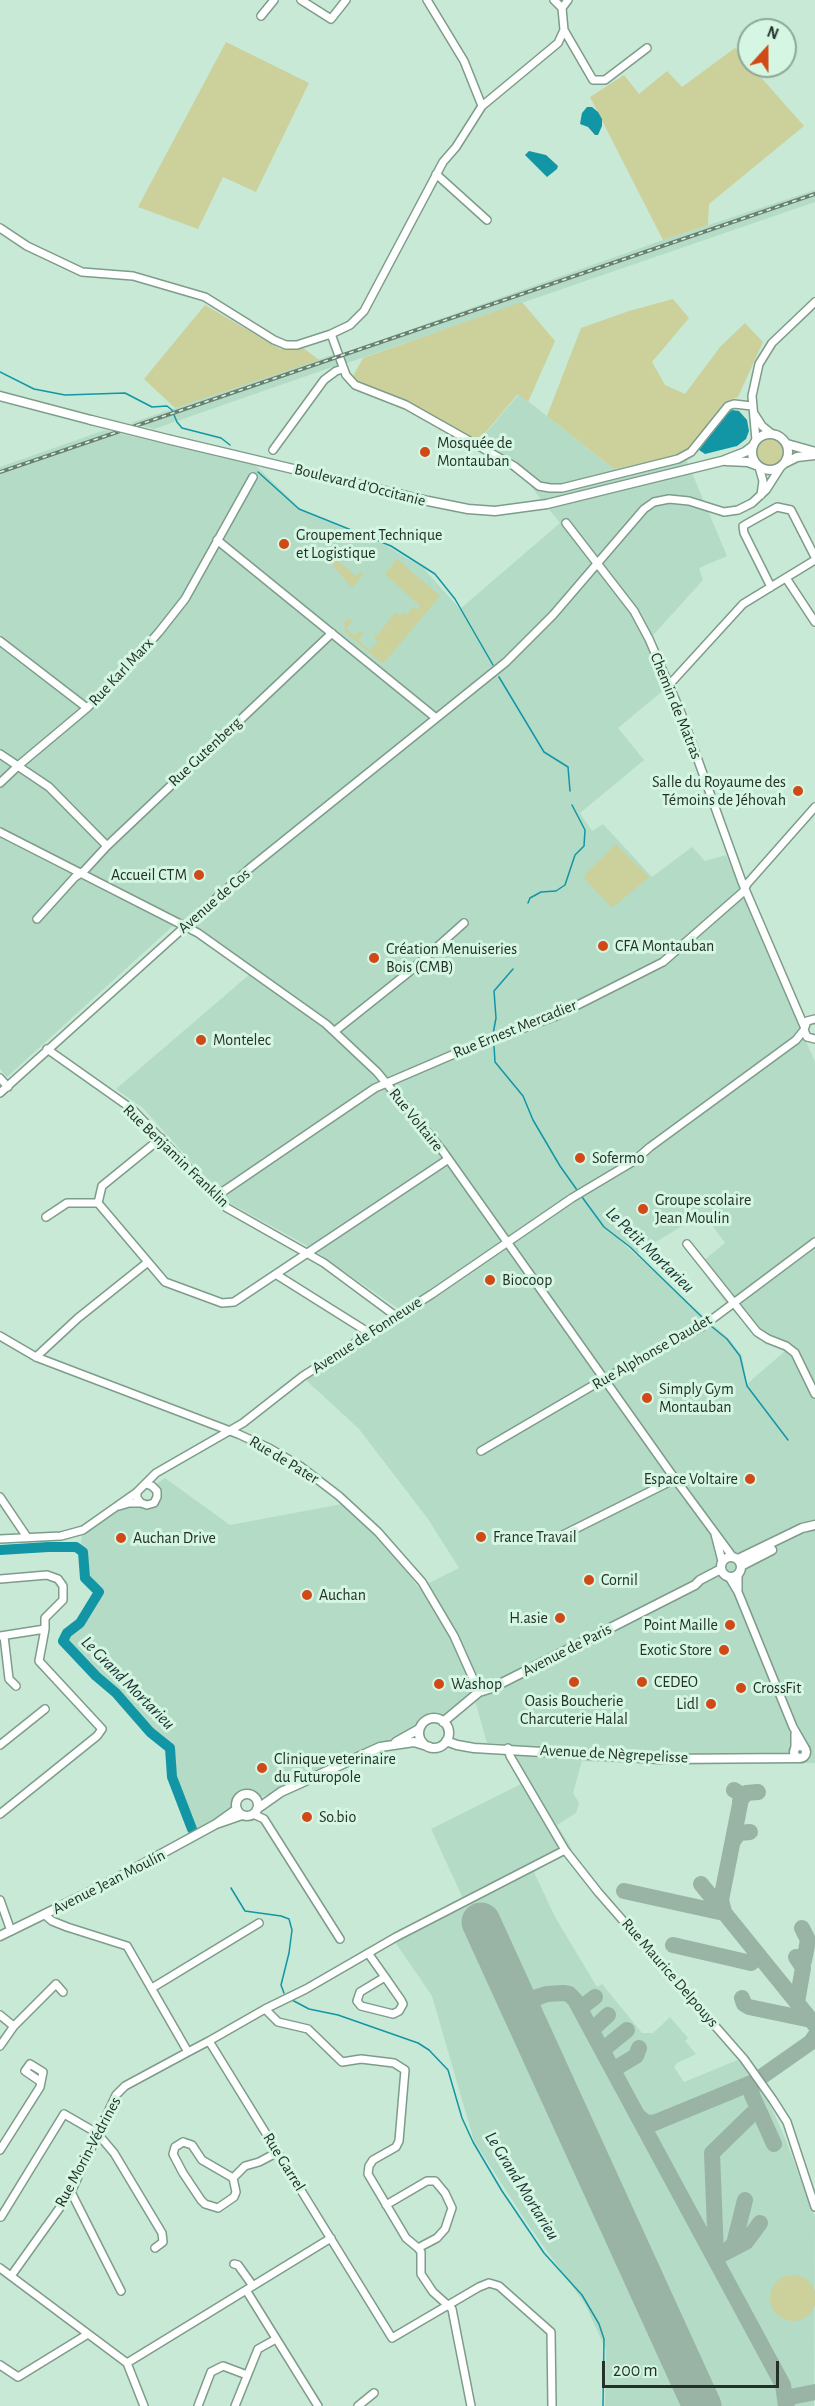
<!DOCTYPE html>
<html>
<head>
<meta charset="utf-8">
<style>
  body { margin:0 }
  #map { position:relative; width:815px; height:2406px; overflow:hidden; background:#c8e9d5; font-family:"Alegreya Sans",sans-serif }
  canvas { display:block }
  .north { position:absolute; left:737px; top:18px; width:60px; height:60px; box-sizing:border-box; background:#d5f6e2; border:2px solid #8ea798; border-radius:50%; rotate:21deg; font-size:16px; font-weight:700; line-height:24px; text-align:center; color:#243129 }
  .north::after { content:''; display:block; margin:auto; width:21px; height:27px; background:#d14917; clip-path:polygon(50% 0,100% 100%,50% 72%,0 100%) }
  .scale { position:absolute; left:602px; top:2361px; width:177px; height:27px; box-sizing:border-box; border:3px solid #243129; border-top:0; padding-left:8px; font-size:18px; line-height:21px; white-space:nowrap; color:#243129; -webkit-text-stroke:4px #d5f6e2; paint-order:stroke }
</style>
</head>
<body>
<div id="map">
<canvas width="815" height="2406"></canvas>
<div class="north">N</div>
<div class="scale">200 m</div>
</div>
<script>
const c = document.querySelector('canvas').getContext('2d');
c.lineJoin = 'round';
function fillPath(path, color) { c.fillStyle = color; c.fill(path, 'evenodd'); }
const shape = rows => new Path2D(rows.map(r => 'M' + r).join(''));
function strokePath(path, color, width, dash) { c.strokeStyle = color; c.lineWidth = width; c.lineCap = dash ? 'butt' : 'round'; c.setLineDash(dash || []); c.stroke(path); }
function label(font, color, halo, rows, align = 'center') {
  c.font = font + ' "Alegreya Sans",sans-serif'; c.lineWidth = 6; c.setLineDash([]); c.textBaseline = 'middle'; c.strokeStyle = halo; c.fillStyle = color; for (const [text, x, y, turn = 0] of rows) {
    c.save(); c.translate(x, y); c.rotate((+turn || 0) * Math.PI / 180); c.textAlign = isNaN(turn) ? turn : align; if (halo) c.strokeText(text, 0, 0); c.fillText(text, 0, 0); c.restore();
  }
}
const built = shape([
  [815,190,815,202,344,364,341,354,663,240],
  [335,354,338,365,154,429,131,423],
  [519,394,614,469,684,454,727,556,699,568,703,580,647,642,665,689,618,728,644,760,580,813,592,831,603,824,652,877,692,847,705,861,726,855,815,1062,815,1763,670,1765,582,1761,573,1793,579,1803,576,1813,557,1825,572,1849,534,1872,555,1917,597,1987,602,1984,642,2033,653,2033,670,2017,688,2038,685,2041,696,2054,677,2063,674,2067,684,2082,740,2059,748,2074,766,2096,785,2138,815,2217,814,2406,605,2406,606,2350,585,2304,529,2226,474,2141,432,1996,395,1942,466,1905,431,1829,521,1784,498,1743,487,1743,474,1697,440,1720,429,1719,419,1729,281,1792,255,1798,251,1795,243,1795,238,1799,236,1806,195,1836,172,1777,170,1747,150,1732,116,1693,93,1673,63,1641,67,1633,80,1623,99,1592,84,1575,85,1557,80,1549,83,1530,129,1503,147,1505,157,1497,156,1484,165,1478,230,1525,342,1504,387,1547,419,1588,459,1568,428,1519,359,1429,306,1380,319,1369,406,1314,306,1245,226,1201,143,1108,116,1089,250,974,175,924,7,1077,0,1069,0,467,105,430,255,465,304,512,387,546,423,568,460,609,560,523,525,479,474,447],
  [703,1213,725,1243,698,1265,725,1302,759,1339,785,1351,747,1384,742,1356,729,1339,617,1238,638,1253]
]);
const green = shape([
  [226,42,309,83,256,192,223,177,198,229,138,207],
  [735,48,804,126,709,204,708,225,663,240,590,97,624,75,639,94,667,71,682,87],
  [673,299,689,318,652,362,665,385,685,394,720,347,745,323,763,342,738,397,727,401,684,454,614,469,547,416,581,328,629,311],
  [522,302,555,341,528,402,518,394,479,440,412,405,352,378,363,358],
  [205,305,280,349,302,347,319,360,175,408,144,379],
  '755 453a14 14 0 1 1 28 0a14 14 0 1 1-28 0Z',
  [332,556,356,576,360,572,363,574,352,588,328,559],
  [397,559,440,596,383,664,345,632,344,623,348,618,352,621,346,629,355,636,359,631,363,633,358,640,370,650,378,641,373,637,377,635,395,613,401,615,404,612,407,615,413,607,417,610,420,606,385,574],
  [616,844,649,877,612,908,584,878,587,872],
  '770 2298a23 23 0 1 1 46 0a23 23 0 1 1-46 0Z'
]);
const water = shape([
  [587,107,592,107,598,112,602,119,602,126,598,135,595,135,588,127,580,124,582,113],
  [529,151,546,155,558,166,557,169,547,177,525,155],
  [732,410,739,411,747,420,749,431,746,439,737,446,705,454,699,450,726,415]
]);
const stream = shape([
  [0,372,34,389,65,395,125,393,152,407,167,406,172,410,177,422,182,428,221,438,230,445],
  [258,472,299,509,391,546,435,574,455,599,493,665],
  [499,677,544,752,568,767,570,791],
  [528,903,530,898,541,892,556,891,565,885,575,855,584,846,585,830,572,805],
  [493,1034,496,1018,494,991,513,969],
  [494,1046,495,1062,523,1096,533,1120,560,1166,577,1190],
  [582,1197,604,1227,630,1247,704,1319],
  [711,1326,727,1339,740,1356,747,1386,788,1440],
  [231,1888,245,1911,281,1916,289,1919,292,1930,289,1953,281,1985,284,1993],
  [292,2000,309,2009,338,2015,418,2043,429,2050,448,2070,462,2118,473,2142,502,2191,544,2253,582,2295,599,2324,604,2339,603,2406]
]);
const river = shape([
  [0,1550,48,1547,76,1547,83,1552,85,1578,99,1592,80,1623,67,1633,63,1641,96,1676,116,1693,150,1732,170,1748,172,1777,192,1829]
]);
const taxiway = shape([
  [740,1801,746,1793,758,1792],
  [733,1841,739,1833,750,1832],
  [701,1884,815,2025],
  [624,1891,724,1913],
  [724,1912,721,1900,741,1799,739,1793,734,1790],
  [802,1928,808,1940,804,1961],
  [673,1945,751,1963,759,1956],
  [796,1957,803,1968,797,2002],
  [499,1962,512,1989,523,1998,531,1999,547,1994,563,1993,569,1994,575,2000,783,2385,786,2406],
  [742,1998,744,2004,749,2007,811,2020],
  [582,2013,582,2007,595,1997],
  [592,2032,594,2028,608,2015],
  [534,2039,525,2011,530,2002,539,1997],
  [604,2054,605,2048,627,2030],
  [615,2074,616,2068,636,2056,639,2048],
  [754,2082,751,2088,752,2095,774,2144],
  [637,2115,645,2122,654,2123,754,2082,811,2042,815,2036],
  [727,2251,734,2244,745,2200],
  [716,2255,712,2153,752,2114],
  [715,2258,746,2242,760,2223],
  [786,2405,790,2397,815,2392]
]);
const runway = shape([
  [481,1922,702,2406]
]);
const minor = shape([
  [301,0,331,19,346,0],
  [427,0,464,61,482,106],
  [554,0,562,8],
  [562,8,568,0],
  [261,16,274,0],
  [564,30,593,80,605,80,647,48],
  [436,174,487,220],
  [0,228,27,246,82,272,133,276,205,297,274,340,286,345,297,345,331,334,350,325,364,311,443,162,456,147,482,106,558,43,564,30,562,8],
  [331,334,346,375,355,385,406,405,514,466,539,486,550,488,562,488,678,459,691,452,728,406,734,404,752,406],
  [755,415,762,426,772,434],
  [756,440,752,396,759,364,772,343,815,302],
  [273,450,324,380,336,371,343,369],
  [759,467,763,481,761,495],
  [566,523,634,611,649,639,681,713,742,882,804,1026],
  [217,540,436,718],
  [786,578,815,622],
  [771,587,744,533,743,526,750,522,777,507,791,510,815,557],
  [0,641,87,708],
  [669,685,743,604,815,560],
  [0,754,49,787,107,846],
  [0,783,19,765,87,708,127,668,159,632,185,599,253,477],
  [0,832,198,933,326,1024,377,1072,442,1150,670,1472,732,1556],
  [37,919,75,877,84,871,107,846,332,633],
  [815,1019,807,1021,804,1030,807,1037,815,1039],
  [335,1031,409,972,464,923],
  [47,1049,132,1109,227,1208,324,1263,397,1317],
  [0,1078,8,1087],
  [0,1093,250,868,506,662,553,615,644,509,654,502,669,499,689,501,724,512,738,510,752,503,766,490,780,468],
  [215,1197,375,1088,459,1052,556,1016,663,962,743,892,747,884,815,807],
  [98,1203,102,1186,161,1138],
  [46,1217,67,1203,98,1203,165,1282,222,1303,234,1302,447,1160],
  [687,1244,757,1332,768,1339,786,1346,795,1353,815,1394],
  [277,1275,371,1334],
  [0,1336,36,1357,238,1434,269,1448,300,1466,339,1496,378,1532,422,1582,454,1636,479,1692],
  [36,1357,78,1318,148,1262],
  [481,1451,604,1379,703,1326,815,1242],
  [146,1484,152,1486,157,1491,157,1497,154,1503,147,1505,141,1503,137,1498,137,1492,156,1473,243,1423,303,1376,432,1294,572,1198,634,1161,650,1147,796,1040,804,1030],
  [0,1497,27,1537],
  [119,1506,129,1503,141,1503],
  [715,1534,722,1561],
  [561,1536,675,1479],
  [0,1539,61,1536,83,1530,137,1492],
  [738,1575,738,1589],
  [729,1577,738,1592,793,1727,804,1746],
  [0,1579,47,1575,58,1579,63,1586,63,1600,45,1618,45,1629,0,1636],
  [4,1636,9,1679,16,1686],
  [0,1745,45,1709],
  [508,1748,510,1756,565,1850,598,1892,744,2059,773,2100,787,2122,815,2207],
  [795,1749,795,1734],
  [0,1814,97,1736,102,1729,39,1661,45,1629],
  [253,1814,264,1819,340,1939],
  [0,1900,11,1931],
  [45,1915,52,1921,67,1927,127,1946,188,2052,209,2041,392,2338,479,2287,489,2283,499,2286,551,2332,552,2406],
  [368,1953,385,1977,401,2000,403,2004,399,2011,393,2014,361,2006,357,2001,360,1992,385,1977],
  [152,1988,259,1923],
  [265,2009,278,2022,308,2029,342,2062,361,2059,394,2063,405,2070,399,2141,396,2147,373,2160,369,2166,368,2174,406,2238,418,2248,421,2252,421,2274,433,2292,452,2309,471,2406],
  [0,2015,11,2024],
  [209,2041,265,2009,306,1989,396,1937,565,1850],
  [0,2046,14,2026,56,1984,63,1992],
  [183,2142,192,2145,202,2160,233,2178,236,2192,234,2197,218,2208,205,2204,201,2200,183,2173,173,2154,175,2147,183,2142],
  [0,2150,40,2087,43,2072,30,2064,25,2071,41,2082],
  [233,2178,245,2166,259,2162,278,2152],
  [71,2192,121,2291],
  [386,2205,427,2181,435,2181,445,2193,452,2208,445,2229,437,2238,418,2248],
  [0,2216,1,2217,64,2114,97,2133,114,2153,162,2233,163,2242,155,2248],
  [234,2264,238,2265,253,2286],
  [0,2268,127,2363],
  [11,2276,71,2192,116,2095,125,2086,188,2052],
  [246,2290,318,2406],
  [127,2363,331,2238],
  [127,2363,144,2406],
  [0,2365,18,2377,88,2334],
  [198,2406,211,2372,223,2366,247,2375],
  [235,2406,258,2349,276,2339],
  [358,2406,374,2393]
]);
const major = shape([
  [0,396,91,420],
  '752 452a18 18 0 1 1 36 0a18 18 0 1 1-36 0Z',
  [171,440,428,501,468,509,495,511,547,504,722,461,745,452,753,446],
  [787,444,815,452],
  [726,461,748,462,756,465],
  [785,463,797,457,815,455],
  '721 1567a10 10 0 1 1 20 0a10 10 0 1 1-20 0Z',
  [738,1559,802,1528,815,1525],
  [741,1566,772,1550],
  '419 1733a15 15 0 1 1 30 0a15 15 0 1 1-30 0Z',
  [443,1722,479,1692,492,1688,695,1585,700,1580,721,1569],
  [446,1741,457,1745,474,1748,661,1759,799,1758],
  [396,1742,419,1729],
  '794 1752a6 6 0 1 1 12 0a6 6 0 1 1-12 0Z',
  '236 1805a11 11 0 1 1 22 0a11 11 0 1 1-22 0Z',
  [257,1809,281,1792,380,1747,414,1742,430,1747],
  [216,1824,237,1809],
  [0,1936,106,1884,216,1824,242,1815]
]);
const rail = shape([
  [0,472,815,194]
]);
const majorBridge = shape([
  [91,420,171,440]
]);
const markers = [
  [425,452,6,"#d14917"],
  [284,544,6,"#d14917"],
  [798,791,6,"#d14917"],
  [199,875,6,"#d14917"],
  [603,946,6,"#d14917"],
  [374,958,6,"#d14917"],
  [201,1040,6,"#d14917"],
  [580,1158,6,"#d14917"],
  [643,1209,6,"#d14917"],
  [490,1280,6,"#d14917"],
  [647,1398,6,"#d14917"],
  [750,1479,6,"#d14917"],
  [481,1537,6,"#d14917"],
  [121,1538,6,"#d14917"],
  [589,1580,6,"#d14917"],
  [307,1595,6,"#d14917"],
  [560,1618,6,"#d14917"],
  [730,1625,6,"#d14917"],
  [724,1650,6,"#d14917"],
  [574,1682,6,"#d14917"],
  [642,1682,6,"#d14917"],
  [439,1684,6,"#d14917"],
  [741,1688,6,"#d14917"],
  [711,1704,6,"#d14917"],
  [262,1768,6,"#d14917"],
  [307,1817,6,"#d14917"]
];
const poiNames = [
  ["Mosquée de",437,443],
  ["Montauban",437,461],
  ["Groupement Technique",296,535],
  ["et Logistique",296,553],
  ["Salle du Royaume des",786,782,"right"],
  ["Témoins de Jéhovah",786,800,"right"],
  ["Accueil CTM",187,875,"right"],
  ["CFA Montauban",615,946],
  ["Création Menuiseries",386,949],
  ["Bois (CMB)",386,967],
  ["Montelec",213,1040],
  ["Sofermo",592,1158],
  ["Groupe scolaire",655,1200],
  ["Jean Moulin",655,1218],
  ["Biocoop",502,1280],
  ["Simply Gym",659,1389],
  ["Montauban",659,1407],
  ["Espace Voltaire",738,1479,"right"],
  ["France Travail",493,1537],
  ["Auchan Drive",133,1538],
  ["Cornil",601,1580],
  ["Auchan",319,1595],
  ["H.asie",548,1618,"right"],
  ["Point Maille",718,1625,"right"],
  ["Exotic Store",712,1650,"right"],
  ["CEDEO",654,1682],
  ["Washop",451,1684],
  ["CrossFit",753,1688],
  ["Oasis Boucherie",574,1701,"center"],
  ["Charcuterie Halal",574,1719,"center"],
  ["Lidl",699,1704,"right"],
  ["Clinique veterinaire",274,1759],
  ["du Futuropole",274,1777],
  ["So.bio",319,1817]
];
const streetNames = [
  ["Boulevard d'Occitanie",360,485,14],
  ["Rue Karl Marx",121,672,-47],
  ["Chemin de Matras",676,706,68],
  ["Rue Gutenberg",205,752,-43],
  ["Avenue de Cos",214,901,-41],
  ["Rue Ernest Mercadier",515,1029,-22],
  ["Rue Voltaire",416,1120,51],
  ["Rue Benjamin Franklin",176,1156,44],
  ["Avenue de Fonneuve",367,1335,-33],
  ["Rue Alphonse Daudet",652,1352,-30],
  ["Rue de Pater",284,1460,31],
  ["Avenue de Paris",567,1650,-27],
  ["Avenue de Nègrepelisse",614,1754,3],
  ["Avenue Jean Moulin",109,1882,-27],
  ["Rue Maurice Delpouys",670,1973,49],
  ["Rue Morin-Védrines",88,2152,-62],
  ["Rue Garrel",284,2162,58]
];
const waterNames = [
  ["Le Petit Mortarieu",650,1250,44],
  ["Le Grand Mortarieu",128,1683,45],
  ["Le Grand Mortarieu",522,2186,58]
];
fillPath(built, '#b4dbc5');
fillPath(green, '#ccd09b');
fillPath(water, '#1296a6');
strokePath(stream, '#1296a6', 1.5);
strokePath(river, '#1296a6', 10);
strokePath(taxiway, '#99b4a4', 16);
strokePath(runway, '#99b4a4', 39);
strokePath(minor, '#7e9c8a', 10);
strokePath(major, '#7e9c8a', 11);
strokePath(minor, '#fff', 7);
strokePath(major, '#fff', 8);
strokePath(rail, '#6a7f72', 4);
strokePath(rail, '#d5f6e2', 1.5, [4.5]);
strokePath(majorBridge, '#7e9c8a', 11, []);
strokePath(majorBridge, '#fff', 8);
for (const [x, y, r, color] of markers) { const dot = new Path2D(); dot.arc(x, y, r, 0, 2 * Math.PI); c.fillStyle = color; c.fill(dot); strokePath(dot, '#d5f6e2', 2); }
label('16px', '#243129', '#d5f6e2', poiNames, 'left');
label('16px', '#243129', '#d5f6e2', streetNames);
label('italic 18px', '#1c3033', '#d5f6e2', waterNames);
</script>
</body>
</html>
